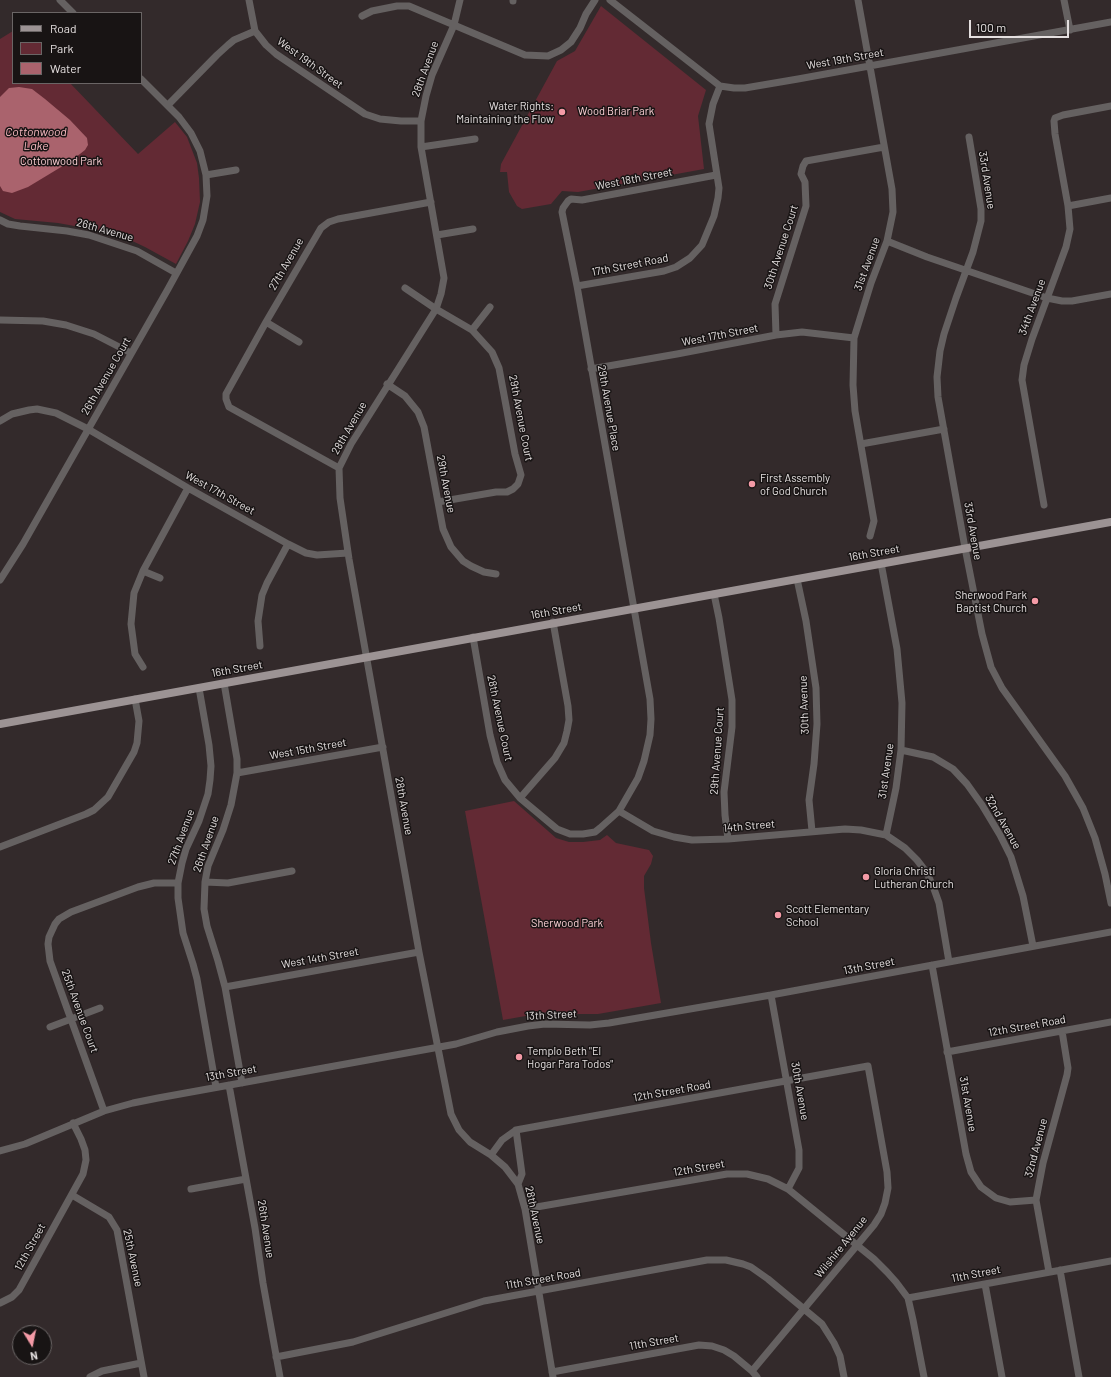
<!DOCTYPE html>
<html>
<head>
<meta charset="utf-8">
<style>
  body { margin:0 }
  #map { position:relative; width:1111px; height:1377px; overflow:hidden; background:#332a2b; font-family:Barlow,sans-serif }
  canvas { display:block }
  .legend { position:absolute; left:12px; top:12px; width:130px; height:72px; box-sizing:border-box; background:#181414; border:1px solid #6a6565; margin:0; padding:5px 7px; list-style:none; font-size:12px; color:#e4dfdf }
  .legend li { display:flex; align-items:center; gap:8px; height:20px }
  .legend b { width:20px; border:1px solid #6a6565 }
  .north { position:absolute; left:12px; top:1325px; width:40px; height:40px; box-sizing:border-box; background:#181414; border:1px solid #6a6565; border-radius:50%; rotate:170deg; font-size:11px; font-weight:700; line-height:16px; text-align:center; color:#e4dfdf }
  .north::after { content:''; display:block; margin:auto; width:14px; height:18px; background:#f49aa6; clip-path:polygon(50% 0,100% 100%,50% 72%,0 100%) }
  .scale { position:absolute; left:969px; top:20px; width:100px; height:18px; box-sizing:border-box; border:2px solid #e4dfdf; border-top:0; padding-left:5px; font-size:12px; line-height:14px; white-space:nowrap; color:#e4dfdf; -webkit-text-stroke:3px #181414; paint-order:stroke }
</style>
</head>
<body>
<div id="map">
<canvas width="1111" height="1377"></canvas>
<ul class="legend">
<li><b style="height:5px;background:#9c9394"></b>Road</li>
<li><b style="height:11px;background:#632a34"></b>Park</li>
<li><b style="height:11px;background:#aa636d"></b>Water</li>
</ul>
<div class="north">N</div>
<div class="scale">100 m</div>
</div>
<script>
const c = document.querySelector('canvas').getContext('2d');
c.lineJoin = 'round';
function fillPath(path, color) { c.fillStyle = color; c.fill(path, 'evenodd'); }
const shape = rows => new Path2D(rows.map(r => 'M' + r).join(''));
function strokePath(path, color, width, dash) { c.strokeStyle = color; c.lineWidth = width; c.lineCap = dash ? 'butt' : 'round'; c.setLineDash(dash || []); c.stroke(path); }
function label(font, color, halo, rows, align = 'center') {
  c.font = font + ' Barlow,sans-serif'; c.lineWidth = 3; c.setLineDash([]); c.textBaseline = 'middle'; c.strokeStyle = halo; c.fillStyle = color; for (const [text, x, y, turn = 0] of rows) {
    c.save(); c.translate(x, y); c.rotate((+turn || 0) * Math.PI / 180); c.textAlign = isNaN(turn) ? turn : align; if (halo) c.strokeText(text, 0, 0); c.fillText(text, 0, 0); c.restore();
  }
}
const green = shape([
  [601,6,706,90,698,116,704,169,578,192,562,191,551,204,522,209,517,206,509,192,507,172,500,172,501,164,557,61,575,51],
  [13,31,13,83,70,83,138,154,175,122,187,137,197,163,199,178,200,202,195,224,188,241,176,264,145,247,126,238,102,231,58,223,15,219,0,212,0,39],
  [514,801,556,838,569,842,583,842,600,840,607,835,616,843,649,850,653,856,651,864,644,876,644,888,651,943,661,1003,598,1014,579,1014,548,1012,503,1020,465,811]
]);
const water = shape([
  [19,87,32,89,45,99,70,120,87,138,88,145,85,150,71,161,28,187,12,193,3,191,0,186,0,97,9,88]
]);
const minor = shape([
  [60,0,73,13],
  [249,0,255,31,266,45,276,54,365,114,380,119,401,121,421,121],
  [460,0,454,25,432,75,426,96,421,121,421,147,444,278,441,294,436,309,351,444,339,468,340,498,349,559,419,952,451,1114,459,1130,470,1142,491,1155,505,1167,518,1184,525,1209,553,1377],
  [610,0,720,86,734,88,745,88,798,79,1111,22],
  [858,0,892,189,893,212,887,241,871,283,854,338,853,385,855,411,874,521,870,536],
  [1064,0,1070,30],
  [513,1,513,0],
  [362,16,372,11,397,6,409,6,525,55,548,56,561,50,571,42,580,28,586,14,595,0],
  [168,105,217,55,228,45,234,40,255,31],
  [969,137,981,209,981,221,973,252,956,298,944,334,940,351,937,377,938,397,965,548,982,634,991,667,1002,688,1065,776,1083,808,1095,838,1105,874,1111,903],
  [421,147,475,139],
  [206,175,236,170],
  [1068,206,1111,198],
  [0,220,8,224,20,226,67,231,89,235,137,251,176,273],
  [437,235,473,229],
  [887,241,927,257,1047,298,1062,301,1072,301,1111,294],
  [577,286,664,271,676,267,690,258,702,245,714,216,718,198,719,188,709,124,713,104,720,86],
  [405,288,436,309,472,330,492,352,499,368,515,454,521,475,518,484,513,489,507,492,496,492,438,502],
  [0,320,43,321,66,325,94,334,131,353],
  [266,322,299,342],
  [472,330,490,307],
  [776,335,775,304,806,206,805,182,801,174,803,166,806,161,884,147],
  [591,369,677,354,776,335,802,332,854,338],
  [387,384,405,396,418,412,424,427,443,529,451,547,463,561,471,566,484,572,496,574],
  [0,421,12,414,29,410,37,409,56,413,88,429,188,488,288,544,306,553,317,555,348,553],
  [861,444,944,429],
  [339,468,229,407,226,399,226,394,266,322,321,228,329,222,338,219,431,202],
  [1044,505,1022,380,1024,365,1032,339,1066,247,1070,229,1068,206,1055,134,1054,121,1055,118,1063,115,1111,106],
  [881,563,897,649,902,703,901,750,896,788,886,835],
  [143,571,160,578],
  [797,579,806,621,816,688,817,724,814,764,809,800,812,831],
  [0,580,23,544,168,289,197,236,203,220,207,196,206,175,200,151,191,133,179,117,141,79],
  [714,594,719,618,732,700,732,727,724,792,725,815,728,839],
  [473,637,490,735,497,762,505,780,520,798,557,829,570,834,583,834,595,832,600,828,619,811,638,778,644,761,650,735,651,719,650,699,577,286,562,212,563,208,568,201,571,199,582,200,716,175],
  [260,646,258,621,262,595,267,583,288,544],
  [143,667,135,654,131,624,134,593,143,571,188,488],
  [224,683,237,759,237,773,231,805,223,830,208,866,205,882,204,909,207,926,218,961,225,987,242,1083],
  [199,688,209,745,211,766,210,780,208,794,199,821,186,849,182,863,178,883,178,898,183,933,193,964,197,979,216,1087],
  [901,750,933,757,953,769,967,784,982,805,1000,835,1011,857,1023,896,1033,946],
  [237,773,383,747],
  [520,798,555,758,564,743,567,731,569,720,568,706,553,622],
  [619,811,653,831,674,837,692,840,728,839,845,829,861,830,886,835,905,848,917,860,927,873,934,889,939,903,949,962],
  [0,847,86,814,94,810,108,797,134,752,137,743,139,721,135,699],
  [205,882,228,883,292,871],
  [932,965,966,1154,971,1172,981,1187,996,1198,1010,1202,1036,1200],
  [225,987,419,952],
  [771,995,799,1150,799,1168,788,1189],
  [50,1027,100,1008],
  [947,1052,1111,1022],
  [229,1085,255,1228,263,1283,280,1377],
  [104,1111,50,961,48,944,49,937,55,924,59,919,71,912,138,887,154,883,178,883],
  [516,1130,522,1174,518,1184],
  [0,1151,25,1144,104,1111,133,1103,158,1098,456,1044,497,1032,528,1026,545,1024,590,1025,609,1023,771,995,1111,932],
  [491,1155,502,1140,516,1130,868,1066,887,1172,888,1188,885,1203,881,1214,874,1225,752,1371],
  [191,1189,246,1179],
  [72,1195,109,1217,117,1230,144,1377],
  [525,1209,727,1174,747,1174,768,1179,788,1189,874,1259,887,1272,896,1282,908,1298,913,1320,924,1377],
  [1060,1270,1079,1377],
  [1049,1272,1036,1200,1043,1163,1067,1075,1068,1068,1062,1031],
  [985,1284,1002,1377],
  [908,1298,1111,1261],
  [0,1303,12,1297,19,1290,83,1174,86,1160,85,1150,81,1139,73,1123],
  [276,1357,353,1342,484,1301,707,1260,726,1260,743,1264,751,1267,768,1279,822,1324,834,1343,840,1356,844,1377],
  [552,1372,699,1345,712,1346,724,1350,734,1356,752,1371,757,1377],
  [90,1377,102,1371,141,1363]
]);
const major = shape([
  [0,724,1111,522]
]);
const markers = [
  [562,112,4,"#f49aa6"],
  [752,484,4,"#f49aa6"],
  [1035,601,4,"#f49aa6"],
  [866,877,4,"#f49aa6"],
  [778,915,4,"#f49aa6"],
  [519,1057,4,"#f49aa6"]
];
const streetNames = [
  ["West 19th Street",845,59,-10],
  ["West 19th Street",310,63,36],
  ["28th Avenue",425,69,-70],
  ["West 18th Street",634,179,-11],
  ["33rd Avenue",987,180,81],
  ["26th Avenue",105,230,16],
  ["30th Avenue Court",781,247,-72],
  ["27th Avenue",286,264,-60],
  ["31st Avenue",867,264,-70],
  ["17th Street Road",630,265,-11],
  ["34th Avenue",1032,307,-70],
  ["West 17th Street",720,335,-11],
  ["26th Avenue Court",106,376,-60],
  ["29th Avenue Place",609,408,80],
  ["29th Avenue Court",521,418,79],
  ["28th Avenue",349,428,-60],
  ["29th Avenue",446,484,79],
  ["West 17th Street",220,493,29],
  ["33rd Avenue",973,531,80],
  ["16th Street",874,553,-10],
  ["16th Street",556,611,-10],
  ["16th Street",237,669,-10],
  ["30th Avenue",804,705,-92],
  ["28th Avenue Court",500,718,78],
  ["West 15th Street",308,749,-10],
  ["29th Avenue Court",717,751,-86],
  ["31st Avenue",886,771,-82],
  ["28th Avenue",404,806,80],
  ["32nd Avenue",1003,822,60],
  ["14th Street",749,826,-5],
  ["27th Avenue",181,837,-70],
  ["26th Avenue",206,844,-71],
  ["West 14th Street",320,958,-10],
  ["13th Street",869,966,-11],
  ["25th Avenue Court",80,1011,70],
  ["13th Street",551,1015,-3],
  ["12th Street Road",1027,1026,-10],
  ["13th Street",231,1073,-10],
  ["12th Street Road",672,1091,-10],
  ["30th Avenue",800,1091,80],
  ["31st Avenue",968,1104,80],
  ["32nd Avenue",1036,1148,-75],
  ["12th Street",699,1168,-10],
  ["28th Avenue",535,1215,78],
  ["26th Avenue",266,1229,81],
  ["12th Street",30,1247,-61],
  ["Wilshire Avenue",841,1247,-51],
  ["25th Avenue",133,1258,78],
  ["11th Street",976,1274,-11],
  ["11th Street Road",543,1279,-10],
  ["11th Street",654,1342,-10]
];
const poiNames = [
  ["Water Rights:",554,106,"right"],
  ["Maintaining the Flow",554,119,"right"],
  ["First Assembly",760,478],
  ["of God Church",760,491],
  ["Sherwood Park",1027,595,"right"],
  ["Baptist Church",1027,608,"right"],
  ["Gloria Christi",874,871],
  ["Lutheran Church",874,884],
  ["Scott Elementary",786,909],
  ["School",786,922],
  ["Templo Beth \"El",527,1051],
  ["Hogar Para Todos\"",527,1064]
];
const parkNames = [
  ["Wood Briar Park",616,111],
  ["Cottonwood Park",61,161],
  ["Sherwood Park",567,923]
];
const waterNames = [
  ["Cottonwood",36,132],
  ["Lake",36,146]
];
fillPath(green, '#632a34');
fillPath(water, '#aa636d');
strokePath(minor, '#656161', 7);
strokePath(major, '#9c9394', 8);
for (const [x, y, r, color] of markers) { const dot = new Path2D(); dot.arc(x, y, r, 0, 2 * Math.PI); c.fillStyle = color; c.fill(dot); strokePath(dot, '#181414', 1.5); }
label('11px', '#e4dfdf', '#181414', streetNames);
label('11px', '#e4dfdf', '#181414', poiNames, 'left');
label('11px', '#fbcfd4', '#181414', parkNames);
label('italic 12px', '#f9bac1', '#181414', waterNames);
</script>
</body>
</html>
